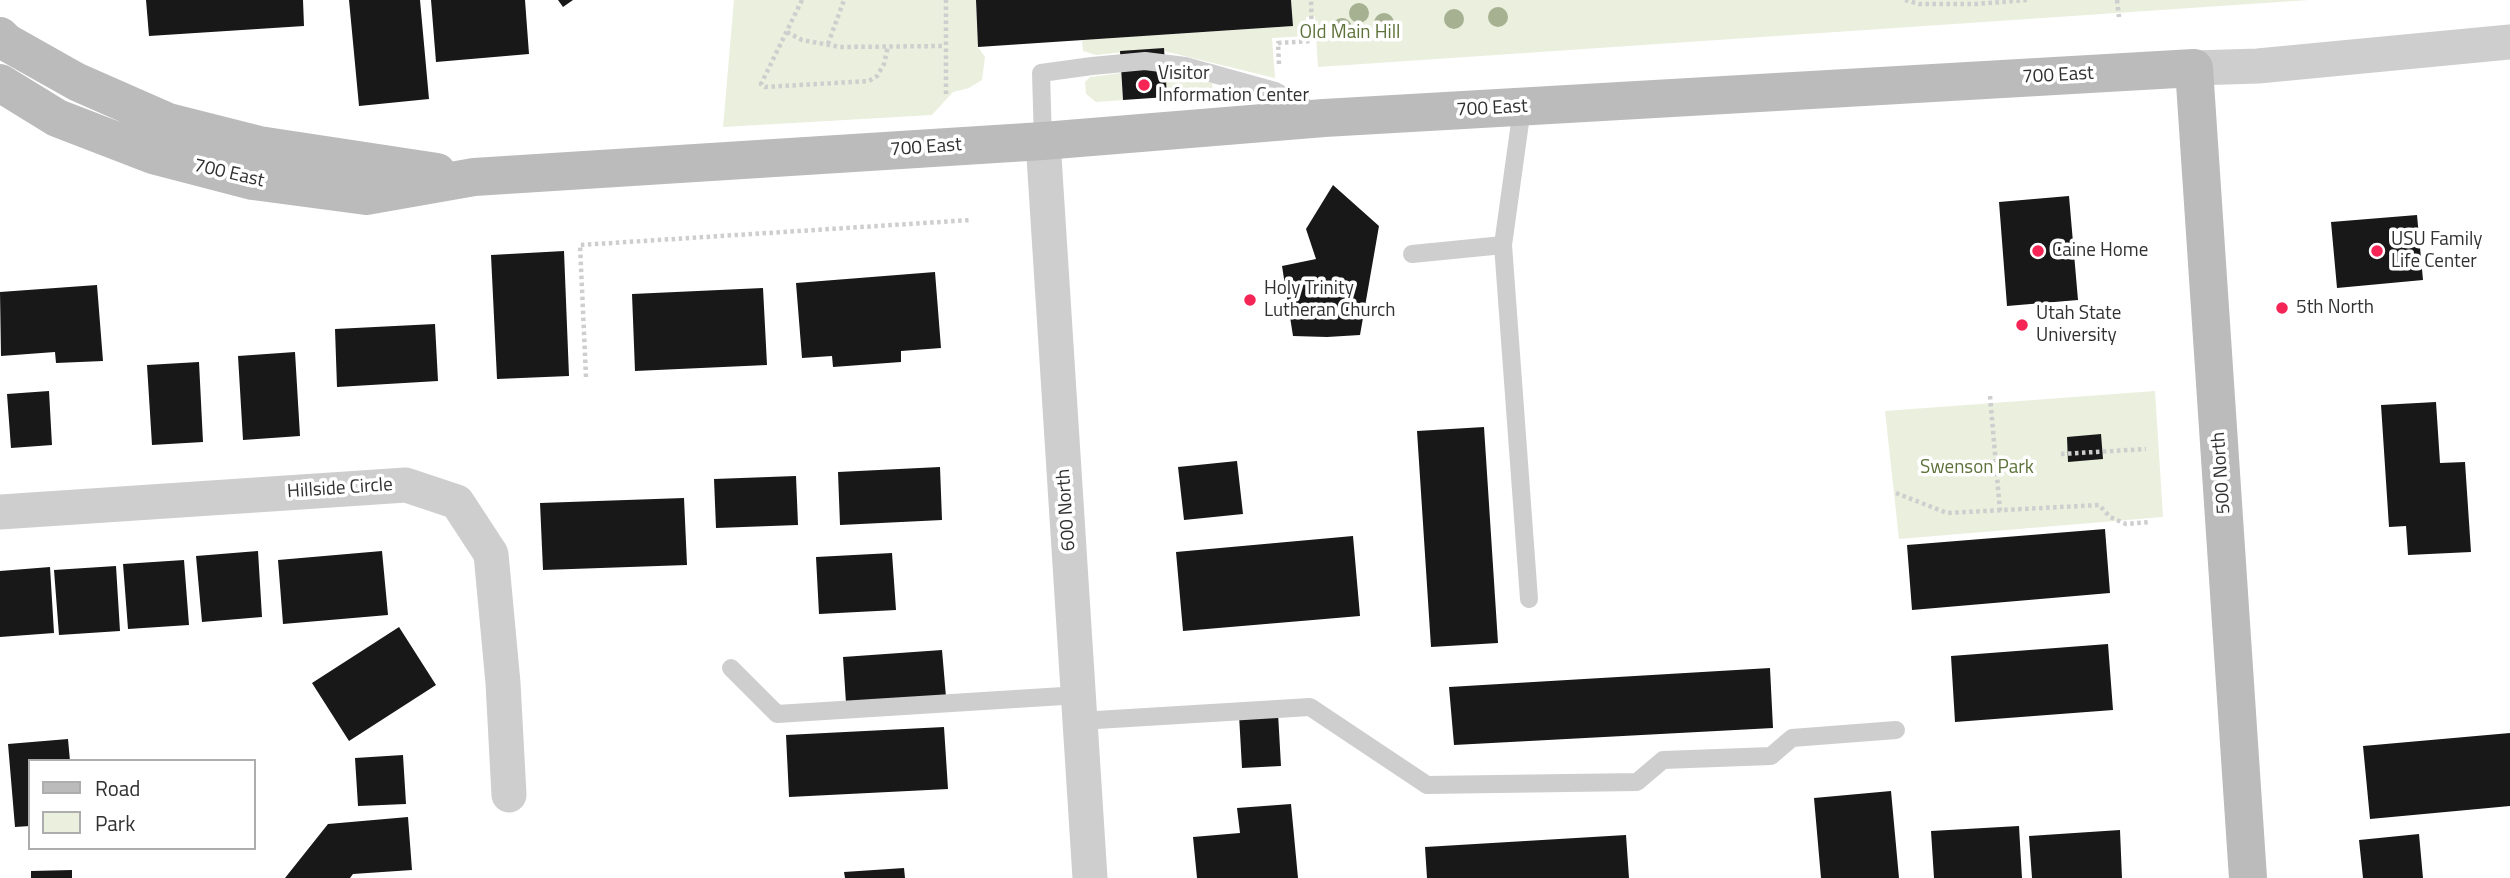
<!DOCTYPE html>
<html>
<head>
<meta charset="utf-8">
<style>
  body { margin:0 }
  #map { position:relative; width:2510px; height:878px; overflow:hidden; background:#fff; font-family:"Titillium Web",sans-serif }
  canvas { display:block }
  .legend { position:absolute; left:28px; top:759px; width:228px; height:91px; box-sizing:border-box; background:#fff; border:2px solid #adadad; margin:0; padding:9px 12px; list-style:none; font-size:21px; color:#313131 }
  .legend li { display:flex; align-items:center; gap:14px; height:35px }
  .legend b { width:35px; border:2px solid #adadad }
</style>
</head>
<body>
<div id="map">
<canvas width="2510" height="878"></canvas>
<ul class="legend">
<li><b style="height:9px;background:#bbb"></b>Road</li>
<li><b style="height:19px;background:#eaefde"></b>Park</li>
</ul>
</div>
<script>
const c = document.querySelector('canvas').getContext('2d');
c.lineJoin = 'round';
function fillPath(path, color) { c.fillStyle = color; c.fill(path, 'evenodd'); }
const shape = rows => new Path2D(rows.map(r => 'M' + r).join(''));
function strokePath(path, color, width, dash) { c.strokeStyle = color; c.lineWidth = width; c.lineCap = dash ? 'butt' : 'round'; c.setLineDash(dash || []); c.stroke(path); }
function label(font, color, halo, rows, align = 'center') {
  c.font = font + ' "Titillium Web",sans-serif'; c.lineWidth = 7; c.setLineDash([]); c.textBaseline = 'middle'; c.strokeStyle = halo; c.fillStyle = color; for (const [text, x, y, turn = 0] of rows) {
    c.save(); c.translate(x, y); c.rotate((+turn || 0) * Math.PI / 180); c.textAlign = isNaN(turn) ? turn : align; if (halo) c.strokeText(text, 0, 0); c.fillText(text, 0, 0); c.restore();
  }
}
const green = shape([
  [734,0,976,0,978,47,985,57,982,80,969,88,953,92,932,115,723,127],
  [1291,0,2309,0,1318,67,1315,16,1306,17,1307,36,1272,38,1275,78,1164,51,1163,48,1096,55,1083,51,1082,40,1293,26],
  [1165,71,1212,83,1213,92,1167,97],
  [1121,73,1123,100,1096,102,1086,94,1085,82,1090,77],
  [2155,391,2163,517,1899,539,1885,411]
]);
const building = shape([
  [146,0,303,0,304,26,149,36],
  [349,0,420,0,429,99,359,106],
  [431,0,525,0,529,54,436,62],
  [558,0,573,0,563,7],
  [976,0,1291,0,1293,26,978,47],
  [1164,48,1167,97,1123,100,1120,51],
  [1333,185,1379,226,1360,335,1327,337,1293,336,1282,266,1316,259,1306,229],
  [2069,196,2078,300,2007,306,1999,202],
  [2417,215,2423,280,2337,288,2331,222],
  [564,251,569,376,497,379,491,255],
  [935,272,941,348,901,351,901,362,833,367,832,356,802,358,796,283],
  [97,285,103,361,56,363,55,352,1,356,0,292],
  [763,288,767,365,635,371,632,294],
  [435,324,438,381,337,387,335,329],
  [295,352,300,436,243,440,238,356],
  [199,362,203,442,152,445,147,365],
  [49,391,52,445,11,448,7,394],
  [2436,402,2440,463,2465,462,2471,552,2408,555,2406,526,2389,527,2381,405],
  [1484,427,1498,643,1431,647,1417,431],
  [2101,434,2103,459,2068,462,2067,437],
  [1237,461,1243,514,1184,520,1178,467],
  [940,467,942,520,840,525,838,472],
  [796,476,798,525,716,528,714,479],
  [684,498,687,565,543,570,540,503],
  [2105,529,2110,593,1912,610,1907,545],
  [1353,536,1360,616,1183,631,1176,552],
  [258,551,262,617,202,622,196,556],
  [382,551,388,615,283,624,278,560],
  [892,553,896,610,819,614,816,557],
  [184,560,189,625,128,629,123,564],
  [116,566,120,631,59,635,54,570],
  [50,567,54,633,0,637,0,571],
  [399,627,436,685,349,741,312,683],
  [2108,644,2113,710,1955,722,1951,656],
  [942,650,946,697,846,703,843,657],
  [1770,668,1773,728,1454,745,1449,687],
  [1278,713,1281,766,1242,768,1239,715],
  [944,727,948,789,789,797,786,735],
  [2510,733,2510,806,2370,819,2363,746],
  [68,739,70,761,30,761,30,826,15,827,8,744],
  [403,755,406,804,358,806,355,758],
  [1891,791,1899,878,1821,878,1814,798],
  [1291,804,1298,878,1197,878,1193,837,1240,833,1237,808],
  [408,817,412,870,353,874,350,878,285,878,328,824],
  [2019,826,2022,878,1934,878,1931,831],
  [2120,830,2122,878,2032,878,2029,836],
  [2419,834,2423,878,2363,878,2359,840],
  [1626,835,1629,878,1427,878,1425,847],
  [904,868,905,878,845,878,844,872],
  [72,870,72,878,31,878,31,871]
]);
const path = shape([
  [802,0,761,84,765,87,869,81,877,76,884,64,888,46],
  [1905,0,1919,4,1976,4,2027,0],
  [2117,0,2119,17],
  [787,32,802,40,840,47,944,46],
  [828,44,844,0],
  [1279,64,1278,43,1312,41,1311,0],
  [946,94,946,0],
  [586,377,580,245,971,220],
  [1990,396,2000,511],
  [2061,454,2146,449],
  [1896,493,1947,513,2099,505,2110,517,2126,524,2150,522]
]);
const service = shape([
  [1522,108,1503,245,1529,599],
  [1043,141,1041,73,1092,66,1145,61,1185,66,1275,91,1312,111],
  [1412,254,1503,245],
  [731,668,777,714,1079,695],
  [1080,721,1310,707,1427,785,1637,782,1663,760,1771,756,1792,738,1896,730]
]);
const minor = shape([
  [2194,68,2258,66,2510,42],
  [1043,141,1090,878],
  [0,512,406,485,457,502,491,554,503,683,509,795]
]);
const secondary = shape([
  [0,36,6,42,77,82,168,122,259,145,437,172],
  [0,83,57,118,153,155,253,181,366,196,474,177,1043,141,1324,118,2194,68,2248,878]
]);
const trees = [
  [1359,13],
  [1498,17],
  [1454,19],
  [1384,23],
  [1342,28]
];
const markers = [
  [1144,85,7,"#f52656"],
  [2038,251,7,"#f52656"],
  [2377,251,7,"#f52656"],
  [1250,300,7,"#f52656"],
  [2282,308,7,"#f52656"],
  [2022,325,7,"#f52656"]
];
const parkNames = [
  ["Old Main Hill",1350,33],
  ["Swenson Park",1977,468]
];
const poiNames = [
  ["Visitor",1158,74],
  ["Information Center",1158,96],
  ["USU Family",2391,240],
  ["Life Center",2391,262],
  ["Caine Home",2052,251],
  ["Holy Trinity",1264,289],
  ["Lutheran Church",1264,311],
  ["5th North",2296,308],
  ["Utah State",2036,314],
  ["University",2036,336]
];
const streetNames = [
  ["700 East",2058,76,-3],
  ["700 East",1492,109,-3],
  ["700 East",926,148,-4],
  ["700 East",229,174,13],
  ["500 North",2222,473,-94],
  ["Hillside Circle",340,489,-4],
  ["600 North",1067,510,-94]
];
fillPath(green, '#eaefde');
fillPath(building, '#181818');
strokePath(path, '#cecece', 4.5, [3.5, 3.5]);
strokePath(service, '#cecece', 18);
strokePath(minor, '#cecece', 35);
strokePath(secondary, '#bbb', 38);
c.fillStyle = '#a6b192';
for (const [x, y] of trees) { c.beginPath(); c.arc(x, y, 10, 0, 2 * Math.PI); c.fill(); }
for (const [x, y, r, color] of markers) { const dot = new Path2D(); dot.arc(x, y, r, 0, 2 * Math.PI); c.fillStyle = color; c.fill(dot); strokePath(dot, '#fff', 2.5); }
label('19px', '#5d7239', '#fff', parkNames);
label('19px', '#313131', '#fff', poiNames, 'left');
label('19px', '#313131', '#fff', streetNames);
</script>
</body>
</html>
